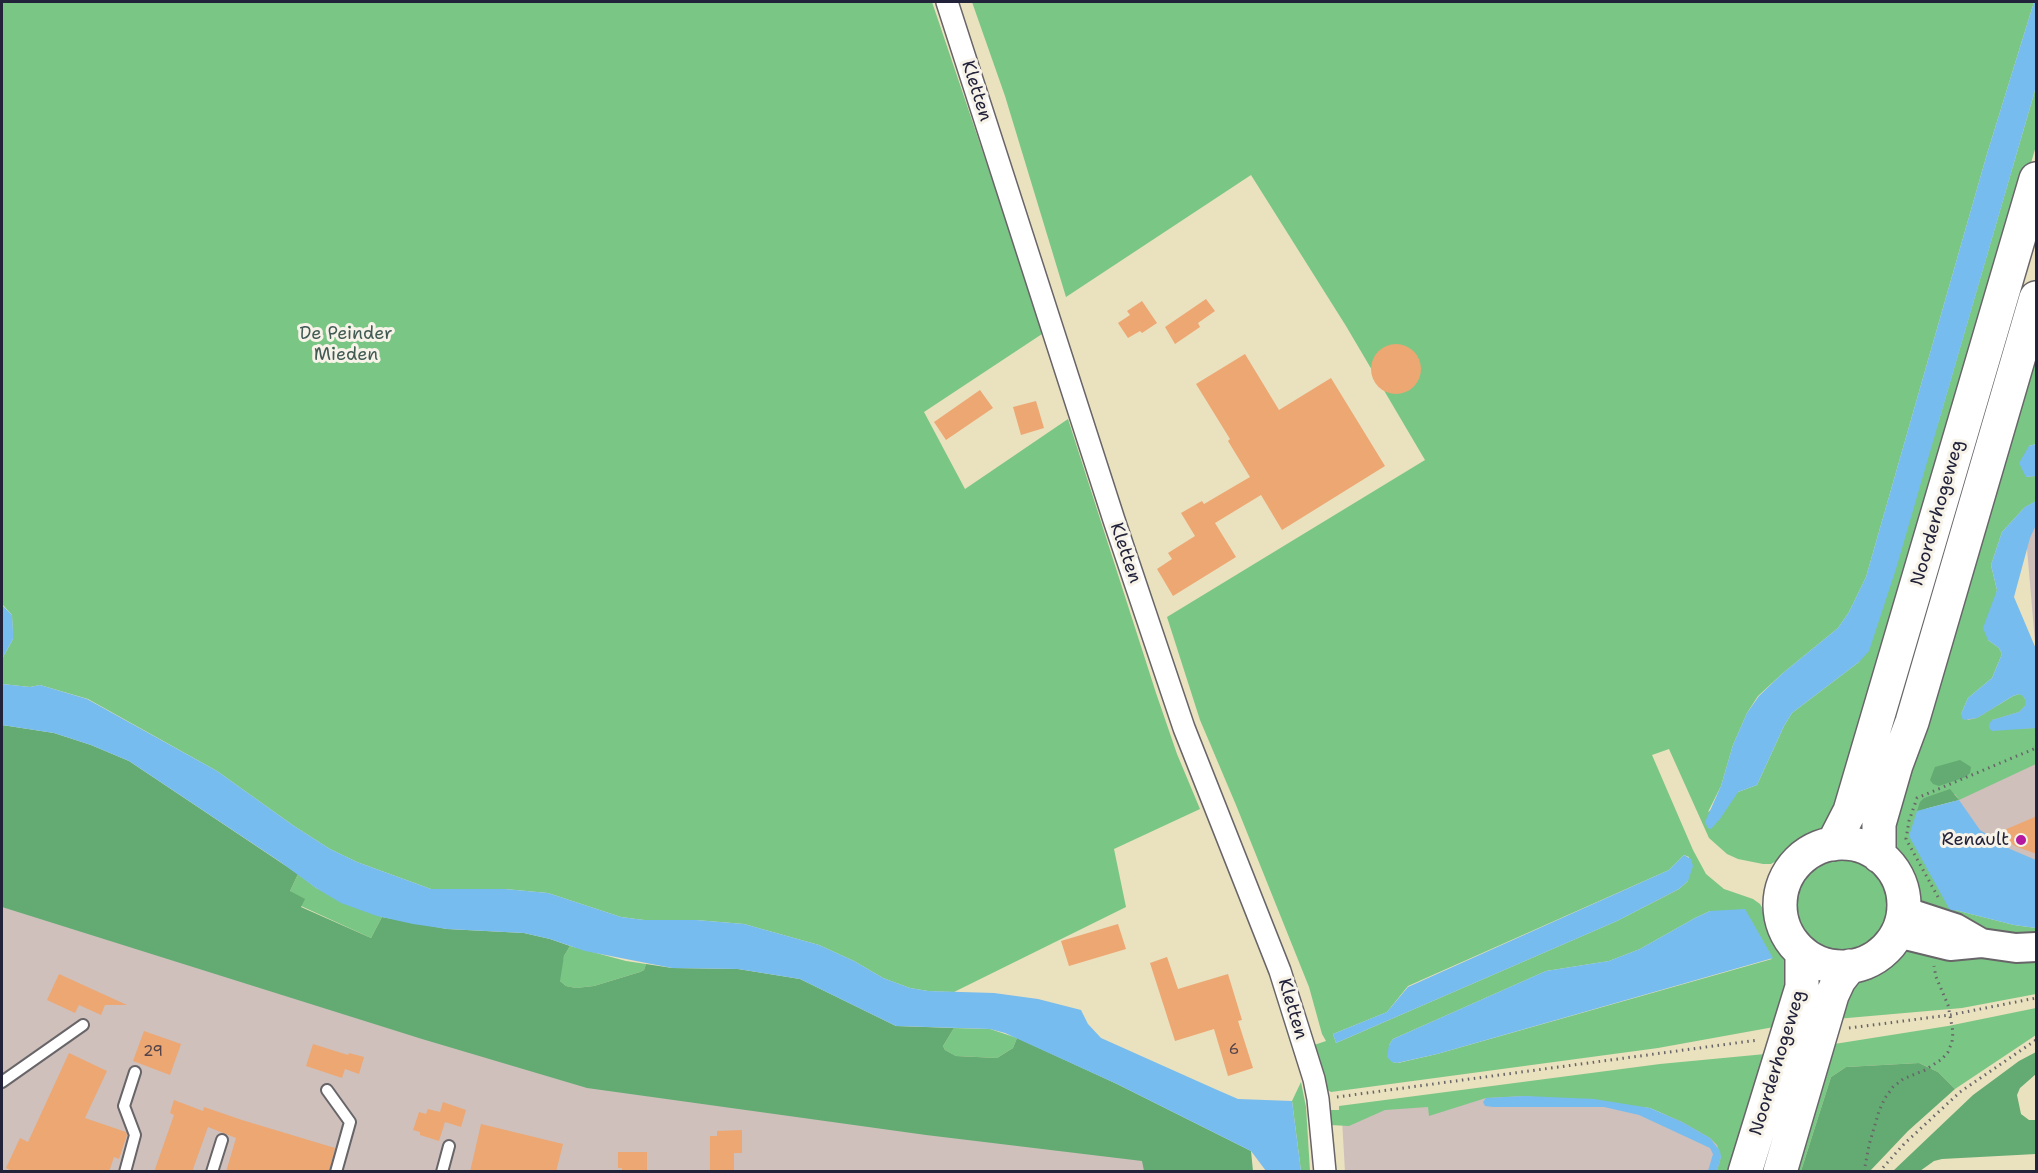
<!DOCTYPE html>
<html>
<head>
<meta charset="utf-8">
<style>
  body { margin:0 }
  #map { position:relative; width:2038px; height:1173px; overflow:hidden; background:#eae1bf; font-family:"Shantell Sans",sans-serif }
  canvas { display:block }
  .frame { position:absolute; inset:0; border:3px solid #22223b; pointer-events:none }
</style>
</head>
<body>
<div id="map">
<canvas width="2038" height="1173"></canvas>
<div class="frame"></div>
</div>
<script>
const c = document.querySelector('canvas').getContext('2d');
c.lineJoin = 'round';
function fillPath(path, color) { c.fillStyle = color; c.fill(path, 'evenodd'); }
const shape = rows => new Path2D(rows.map(r => 'M' + r).join(''));
function strokePath(path, color, width, dash) { c.strokeStyle = color; c.lineWidth = width; c.lineCap = dash ? 'butt' : 'round'; c.setLineDash(dash || []); c.stroke(path); }
function label(font, color, halo, rows, align = 'center') {
  c.font = font + ' "Shantell Sans",sans-serif'; c.lineWidth = 6; c.setLineDash([]); c.textBaseline = 'middle'; c.strokeStyle = halo; c.fillStyle = color; for (const [text, x, y, turn = 0] of rows) {
    c.save(); c.translate(x, y); c.rotate((+turn || 0) * Math.PI / 180); c.textAlign = isNaN(turn) ? turn : align; if (halo) c.strokeText(text, 0, 0); c.fillText(text, 0, 0); c.restore();
  }
}
const industrial = shape([
  [2036,465,2036,654,2022,490],
  [2036,699,2036,867,1951,838,1958,712],
  [2,880,1161,1150,1166,1171,2,1171],
  [1524,1089,1739,1128,1726,1171,1345,1172,1342,1119,1383,1104]
]);
const green = shape([
  [2,2,932,2,1019,259,1042,334,924,412,965,489,1068,419,1156,693,1177,754,1200,809,1114,849,1126,907,954,992,928,991,910,988,883,978,854,961,819,945,744,924,696,920,644,920,621,917,548,893,505,889,431,889,357,862,330,849,294,826,217,771,88,699,40,685,30,687,2,684,2,659,13,639,12,615,2,604],
  [972,2,2034,2,1987,154,1866,577,1849,612,1838,628,1783,673,1758,696,1747,713,1733,745,1721,786,1708,812,1738,792,1757,785,1784,726,1792,713,1859,662,1939,420,2036,87,2036,146,1839,815,1824,832,1801,840,1778,860,1771,864,1763,864,1738,859,1727,854,1709,838,1669,749,1652,755,1693,850,1706,874,1724,889,1753,899,1760,904,1768,918,1775,939,1787,957,1785,1025,1658,1048,1331,1092,1324,1088,1311,1046,1326,1041,1322,1034,1309,987,1236,805,1200,720,1167,617,1425,460,1346,326,1251,175,1066,297,1005,96],
  [1684,855,1689,857,1688,881,1679,889,1617,921,1336,1043,1333,1034,1387,1012,1408,986,1669,870],
  [1710,911,1772,959,1437,1054,1398,1063,1392,1062,1389,1045,1393,1039,1546,971,1609,961,1640,949,1695,918],
  [2036,336,2036,444,2029,446,2026,477,2036,476,2036,501,2025,507,2002,532,1991,565,1997,590,1988,640,1999,648,2002,654,1992,678,1968,698,1961,714,1968,720,1977,718,2013,696,2019,694,2023,695,2025,699,2025,706,2019,712,1992,720,2009,729,2036,728,2036,764,1959,800,1955,794,1924,798,1955,910,2014,925,2036,928,2036,936,1985,931,1923,907,1917,894,1909,868,1894,849,1890,840],
  '1796 905a46 46 0 1 1 92 0a46 46 0 1 1-92 0Z',
  [298,874,316,888,382,917,371,938,301,906,290,891],
  [570,946,626,961,646,964,644,970,640,972,594,986,576,988,566,986,560,981,560,972,564,956],
  [1909,950,1995,959,2036,958,2036,994,1962,1008,1836,1019,1859,979,1878,972],
  [2036,1008,2036,1035,1955,1089,1938,1072,1919,1063,1846,1067,1831,1077,1801,1171,1791,1172,1828,1045,1948,1026],
  [954,1028,990,1029,1017,1038,1013,1048,997,1058,956,1056,945,1050,943,1046],
  [1776,1053,1734,1171,1717,1171,1721,1157,1717,1145,1710,1138,1682,1122,1650,1108,1525,1096,1486,1098,1429,1116,1428,1107,1385,1110,1349,1126,1330,1125,1328,1110,1339,1110,1339,1106,1660,1064],
  [1301,1082,1306,1107,1310,1171,1301,1171,1292,1101]
]);
const forest = shape([
  [2,725,54,733,91,745,129,761,298,874,290,891,305,899,301,907,371,938,382,917,447,929,524,933,550,939,570,946,564,956,560,981,566,986,576,988,594,986,640,972,644,970,646,964,672,968,738,969,800,979,896,1026,954,1028,943,1046,945,1050,956,1056,997,1058,1013,1048,1017,1038,1117,1084,1251,1151,1253,1171,1144,1171,1142,1161,926,1135,587,1088,422,1039,2,907],
  [1960,760,1971,767,1970,773,1966,777,1939,786,1933,784,1930,780,1935,767],
  [1950,789,1959,800,1917,811,1920,802,1924,798],
  [2036,1052,2036,1074,2020,1088,2017,1095,2021,1114,2029,1120,2036,1120,2036,1154,1942,1159,1934,1161,1920,1171,1893,1171,1973,1095,2019,1061],
  [1919,1063,1938,1072,1955,1089,1908,1131,1870,1171,1801,1171,1831,1077,1846,1067]
]);
const water = shape([
  [2034,2,2036,2,2036,87,1896,569,1869,651,1859,662,1792,713,1784,726,1757,785,1738,792,1720,819,1711,829,1708,828,1705,822,1721,786,1733,745,1747,713,1759,696,1783,673,1838,628,1849,612,1866,577,1987,154],
  [2036,444,2036,476,2026,477,2019,463,2029,446],
  [2036,501,2036,525,2030,538,2014,597,2036,649,2036,728,1992,731,1989,728,1989,724,1992,720,2019,712,2025,706,2025,699,2023,696,2019,694,2013,696,1977,718,1963,720,1961,714,1968,698,1992,678,2002,654,1999,648,1988,640,1983,628,1997,590,1991,565,2002,532,2025,507],
  [2,605,12,615,13,632,13,639,2,659],
  [2,684,30,687,40,685,87,699,217,771,294,826,330,849,357,862,431,889,505,889,548,893,621,917,644,920,696,920,744,924,819,945,854,961,883,978,910,988,928,991,994,993,1038,999,1081,1010,1088,1024,1101,1038,1215,1089,1238,1099,1292,1101,1301,1171,1266,1171,1251,1151,1117,1084,1005,1033,990,1029,896,1026,800,979,738,969,672,968,585,951,550,939,524,933,447,929,413,924,377,916,341,903,316,888,279,861,129,761,91,745,54,733,2,725],
  [1959,800,1980,830,2010,849,2036,860,2036,928,2014,925,1955,910,1951,912,1909,836,1917,811],
  [1684,855,1691,859,1693,866,1688,881,1679,889,1617,921,1336,1043,1333,1034,1387,1012,1408,987,1669,870],
  [1745,909,1773,958,1437,1054,1397,1063,1392,1062,1387,1057,1389,1045,1393,1039,1546,971,1609,961,1640,949,1695,918,1710,911],
  [1525,1096,1594,1099,1650,1108,1682,1122,1710,1138,1720,1151,1721,1157,1717,1171,1708,1171,1713,1154,1710,1148,1639,1115,1604,1107,1493,1107,1485,1106,1483,1102,1486,1098]
]);
const building = shape([
  [1206,299,1215,311,1198,323,1200,327,1175,344,1165,327],
  [1142,301,1157,323,1142,333,1140,331,1128,338,1118,323,1130,315,1127,311],
  '1371 369a25 25 0 1 1 50 0a25 25 0 1 1-50 0Z',
  [1245,354,1279,410,1331,378,1385,466,1282,530,1261,495,1215,523,1236,557,1173,596,1157,569,1172,559,1168,553,1195,536,1181,513,1202,501,1204,504,1250,477,1228,441,1230,439,1196,384],
  [980,390,993,408,946,440,934,422],
  [1036,401,1044,428,1021,435,1013,407],
  [2037,816,2037,854,2017,847,1995,834],
  [1118,924,1126,949,1069,966,1061,941],
  [1167,957,1178,989,1228,974,1242,1020,1238,1021,1253,1068,1228,1076,1214,1029,1175,1041,1150,963],
  [59,974,127,1005,105,1005,101,1015,79,1005,75,1013,47,1000],
  [144,1031,181,1044,170,1075,133,1061],
  [313,1044,348,1055,349,1053,364,1057,359,1074,345,1069,342,1078,306,1066],
  [69,1053,107,1071,85,1118,126,1132,127,1135,119,1159,114,1157,109,1172,14,1172,6,1168,20,1138,28,1142],
  [174,1100,203,1111,204,1107,242,1120,335,1148,329,1172,226,1172,236,1138,208,1127,192,1172,154,1172,174,1115,170,1113],
  [443,1102,466,1110,461,1127,445,1122,439,1141,420,1135,420,1132,413,1130,419,1112,426,1114,428,1109,440,1112],
  [481,1124,563,1144,556,1172,470,1172],
  [742,1130,742,1153,734,1153,734,1170,710,1170,710,1136,717,1136,717,1131],
  [618,1152,647,1152,647,1172,622,1172,622,1168,618,1168]
]);
const path = shape([
  [1938,897,1906,839,1909,821,1917,798,2036,748],
  [1849,1028,1950,1015,2036,998],
  [1337,1097,1758,1040],
  [1864,1172,1869,1145,1879,1111,1885,1098,1893,1087,1903,1079,1925,1070,1942,1059,1948,1052,1952,1042,1953,1032,1948,1005,1936,977,1934,966],
  [1879,1172,1904,1144,1960,1092,2036,1040]
]);
const lane = shape([
  [2,1082,83,1025],
  [327,1090,350,1122,336,1172],
  [125,1172,135,1135,124,1106,135,1072],
  [212,1172,222,1140],
  [442,1172,449,1146]
]);
const street = shape([
  [947,2,1114,520,1184,728,1280,971,1314,1079,1318,1099,1325,1172]
]);
const secondary = shape([
  [1903,911,1955,928,1981,943],
  [1897,933,1950,946,1981,943,2016,948,2036,947]
]);
const primary = shape([
  '1780 905a62 62 0 1 1 124 0a62 62 0 1 1-124 0Z',
  [1833,844,1850,811,2036,179],
  [1879,856,1879,824,1896,765,1912,722,2036,298],
  [1745,1172,1802,987,1802,953],
  [1780,1172,1832,995,1839,980,1850,966]
]);
const markers = [
  [2021,840,6,"#b5179e"]
];
const numberNames = [
  ["6",1234,1050],
  ["29",153,1052]
];
const streetNames = [
  ["Kletten",976,91,72],
  ["Noorderhogeweg",1938,513,-74],
  ["Kletten",1125,553,71],
  ["Kletten",1292,1009,73],
  ["Noorderhogeweg",1778,1063,-73]
];
const parkNames = [
  ["De Peinder",346,334],
  ["Mieden",346,355]
];
const poiNames = [
  ["Renault",2009,840]
];
fillPath(industrial, '#cfc0bb');
fillPath(green, '#7ac685');
fillPath(forest, '#63ab72');
fillPath(water, '#77bcee');
fillPath(building, '#eca773');
strokePath(lane, '#686569', 14);
strokePath(street, '#686569', 24);
strokePath(secondary, '#686569', 32);
strokePath(primary, '#686569', 36);
strokePath(path, '#686569', 3, [1.5, 4.5]);
strokePath(lane, '#fff', 10);
strokePath(street, '#fff', 21);
strokePath(secondary, '#fff', 28);
strokePath(primary, '#fff', 33);
for (const [x, y, r, color] of markers) { const dot = new Path2D(); dot.arc(x, y, r, 0, 2 * Math.PI); c.fillStyle = color; c.fill(dot); strokePath(dot, '#f7f3e8', 2); }
label('15px', '#544349', null, numberNames);
label('18px', '#22223b', '#f7f3e8', streetNames);
label('18px', '#415b55', '#f7f3e8', parkNames);
label('18px', '#22223b', '#f7f3e8', poiNames, 'right');
</script>
</body>
</html>
